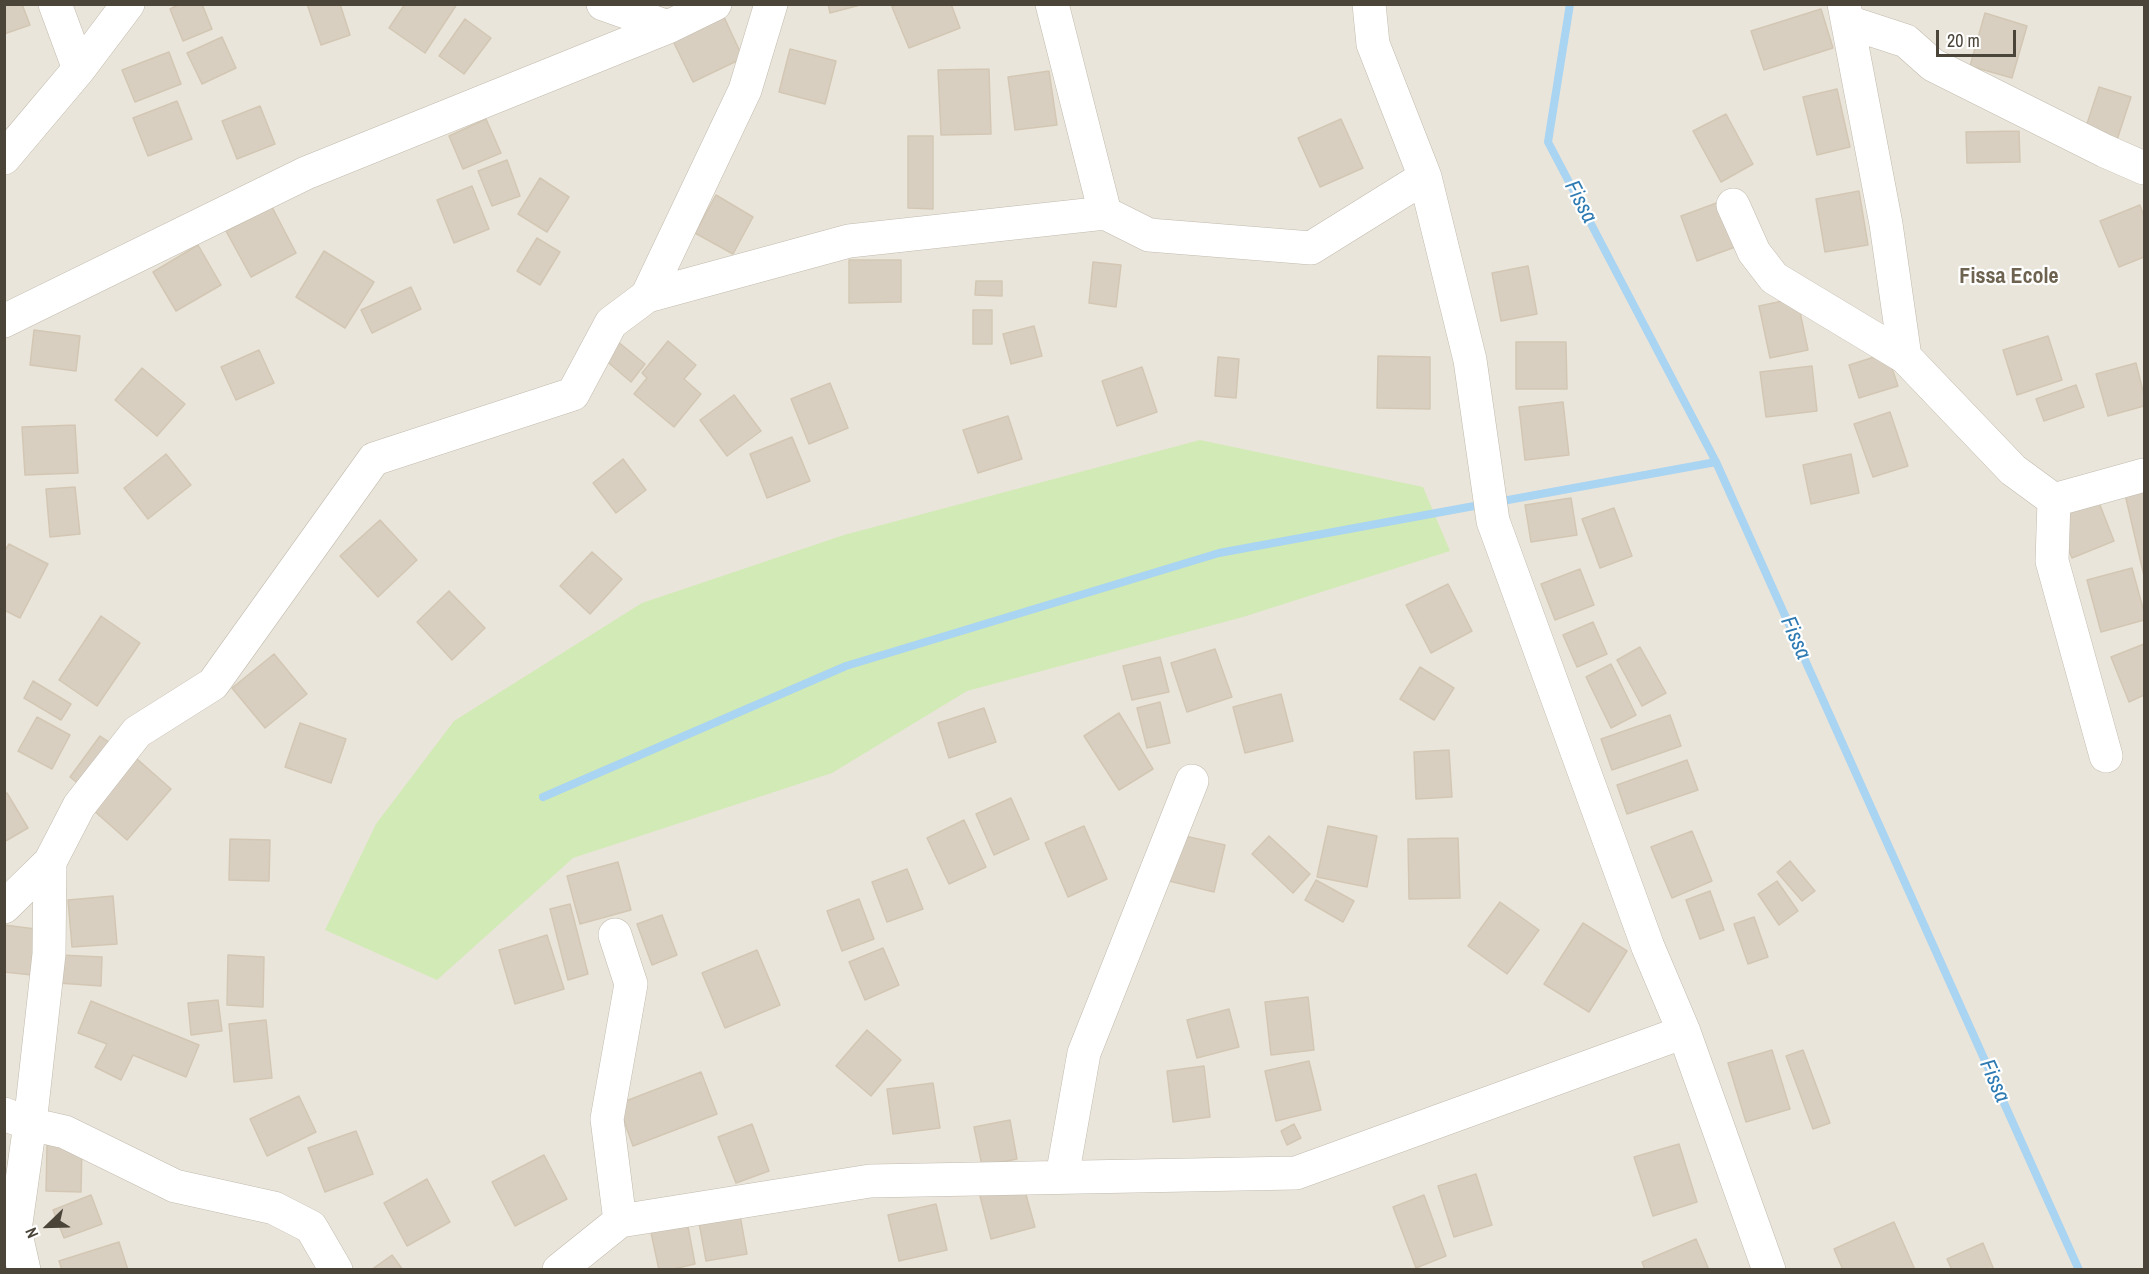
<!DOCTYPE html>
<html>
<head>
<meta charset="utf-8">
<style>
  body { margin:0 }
  #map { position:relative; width:2149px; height:1274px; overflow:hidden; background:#f6f3ec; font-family:"Archivo Narrow",sans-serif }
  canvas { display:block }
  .frame { position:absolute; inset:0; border:6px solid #4b4439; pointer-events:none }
  .north { position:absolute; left:18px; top:1196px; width:60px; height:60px; -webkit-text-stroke:4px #fff; paint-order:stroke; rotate:247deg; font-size:16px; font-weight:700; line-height:24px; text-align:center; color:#4b4439 }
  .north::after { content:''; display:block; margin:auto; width:21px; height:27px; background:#4b4439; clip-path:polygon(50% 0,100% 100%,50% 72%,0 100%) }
  .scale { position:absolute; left:1936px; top:30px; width:80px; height:27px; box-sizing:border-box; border:3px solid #4b4439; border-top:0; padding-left:8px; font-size:18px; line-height:21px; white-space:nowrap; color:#4b4439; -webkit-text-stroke:4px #fff; paint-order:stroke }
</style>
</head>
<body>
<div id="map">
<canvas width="2149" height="1274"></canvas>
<div class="frame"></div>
<div class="north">N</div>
<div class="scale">20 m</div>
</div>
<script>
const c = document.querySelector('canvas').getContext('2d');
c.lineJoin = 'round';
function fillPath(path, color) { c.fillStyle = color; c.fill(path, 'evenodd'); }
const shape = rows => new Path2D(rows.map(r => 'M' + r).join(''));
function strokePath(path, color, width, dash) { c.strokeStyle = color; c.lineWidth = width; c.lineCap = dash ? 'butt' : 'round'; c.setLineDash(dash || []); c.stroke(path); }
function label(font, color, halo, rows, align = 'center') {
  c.font = font + ' "Archivo Narrow",sans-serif'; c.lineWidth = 4.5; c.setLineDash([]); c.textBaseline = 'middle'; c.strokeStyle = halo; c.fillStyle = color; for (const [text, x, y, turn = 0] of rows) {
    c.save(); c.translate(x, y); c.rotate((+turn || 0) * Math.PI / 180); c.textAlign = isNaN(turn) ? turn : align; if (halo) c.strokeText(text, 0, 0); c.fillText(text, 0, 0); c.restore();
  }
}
const residential = shape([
  [5,5,2144,5,2144,1269,5,1269]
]);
const green = shape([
  [1200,440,1423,487,1450,551,1243,617,967,691,832,773,573,858,437,980,325,930,376,824,454,721,642,603,844,535]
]);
const stream = shape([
  [1570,4,1548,142,1716,462,2079,1270],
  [1497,502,1716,462],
  [543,797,846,666,1219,553,1485,504]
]);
const building = shape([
  [4,4,22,4,30,25,4,34,4,4],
  [180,4,202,4,212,29,183,41,170,9,180,4],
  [307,4,340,4,350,35,321,45,307,4],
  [405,4,457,4,425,53,389,28,405,4],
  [828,4,864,4,830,13,828,4],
  [898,4,951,4,960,28,909,48,892,7,898,4],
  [1821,9,1833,48,1764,70,1751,31,1821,9],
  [1985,13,2027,26,2012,78,1970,66,1985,13],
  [724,17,743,58,693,82,673,41,724,17],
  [465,19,491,38,464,74,439,56,465,19],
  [222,37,236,68,202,84,187,53,222,37],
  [790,49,836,61,825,104,779,92,790,49],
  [169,52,181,84,135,102,122,70,169,52],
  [989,69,991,134,941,135,938,70,989,69],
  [1049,71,1057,125,1015,130,1008,77,1049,71],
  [2099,87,2131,97,2116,143,2084,133,2099,87],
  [1837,89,1850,147,1817,155,1803,97,1837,89],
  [177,101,192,139,148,156,133,118,177,101],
  [260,106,275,144,237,159,222,121,260,106],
  [1726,114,1753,164,1721,182,1693,131,1726,114],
  [486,119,501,153,463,169,449,136,486,119],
  [1341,119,1363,168,1320,187,1298,138,1341,119],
  [2019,131,2020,162,1967,163,1966,132,2019,131],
  [908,136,933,136,933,209,908,208,908,136],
  [507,160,520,196,492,206,478,171,507,160],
  [540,178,569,197,547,232,518,214,540,178],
  [472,186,489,229,454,243,437,200,472,186],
  [1859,191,1868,245,1825,252,1816,199,1859,191],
  [716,195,753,217,733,254,695,233,716,195],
  [1722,201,1738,246,1697,261,1681,216,1722,201],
  [2140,205,2144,217,2144,257,2119,267,2100,221,2140,205],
  [272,207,296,253,251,277,226,231,272,207],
  [537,238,560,252,540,285,517,271,537,238],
  [198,245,221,285,176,311,153,272,198,245],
  [324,251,374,282,345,328,296,297,324,251],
  [849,260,901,260,901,302,849,303,849,260],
  [1093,262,1121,265,1116,307,1089,303,1093,262],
  [1528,266,1537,314,1501,321,1492,273,1528,266],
  [976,281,1002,281,1002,296,975,295,976,281],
  [411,287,421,309,372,333,361,310,411,287],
  [1797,298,1808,350,1770,358,1759,306,1797,298],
  [973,310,992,310,992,344,973,344,973,310],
  [1034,326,1042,356,1011,364,1003,334,1034,326],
  [34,330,80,336,76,371,30,365,34,330],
  [2048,336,2062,380,2017,395,2003,350,2048,336],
  [617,341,645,364,631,382,603,358,617,341],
  [668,341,696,365,684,379,701,394,674,427,634,394,647,378,642,373,668,341],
  [1516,342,1566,342,1567,389,1516,389,1516,342],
  [259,350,274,383,236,400,221,367,259,350],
  [1887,353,1898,386,1859,398,1849,365,1887,353],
  [1378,356,1430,357,1430,409,1377,408,1378,356],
  [1218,357,1239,359,1236,398,1215,396,1218,357],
  [2136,363,2144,395,2144,406,2108,416,2096,374,2136,363],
  [1812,366,1817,411,1766,417,1760,372,1812,366],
  [1142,367,1157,412,1117,426,1102,381,1142,367],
  [142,368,185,404,157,436,115,400,142,368],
  [830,383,848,428,809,444,791,399,830,383],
  [2076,385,2084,407,2044,421,2036,399,2076,385],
  [734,395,761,431,727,456,700,420,734,395],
  [1563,402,1569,455,1525,460,1519,407,1563,402],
  [1890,412,1908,466,1873,477,1854,424,1890,412],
  [1008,416,1022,459,978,473,963,430,1008,416],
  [75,425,78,473,25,475,22,427,75,425],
  [792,437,810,481,767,498,750,454,792,437],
  [166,454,191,485,148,519,124,488,166,454],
  [1851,454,1859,493,1811,504,1803,465,1851,454],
  [623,459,646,490,616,513,593,483,623,459],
  [2144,486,2144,576,2124,490,2144,486],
  [75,487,80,534,50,537,46,489,75,487],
  [1571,498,1577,535,1531,542,1525,505,1571,498],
  [2098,500,2114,541,2072,558,2055,517,2098,500],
  [1614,508,1632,556,1600,568,1582,519,1614,508],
  [380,520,417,560,378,597,340,556,380,520],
  [9,544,48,564,20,618,4,610,4,552,9,544],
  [592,552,622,579,590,614,560,586,592,552],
  [2132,568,2144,612,2144,620,2101,632,2087,580,2132,568],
  [1580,569,1594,605,1555,620,1541,584,1580,569],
  [1448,584,1472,631,1431,653,1406,605,1448,584],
  [449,591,485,628,452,660,417,622,449,591],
  [101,616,140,643,97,706,59,680,101,616],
  [1593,622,1607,654,1577,667,1563,635,1593,622],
  [2144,644,2144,695,2129,702,2111,657,2144,644],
  [1640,647,1666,693,1642,706,1617,660,1640,647],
  [1215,649,1232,697,1187,712,1171,663,1215,649],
  [274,654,307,694,265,728,232,688,274,654],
  [1160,657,1169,692,1132,700,1123,666,1160,657],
  [1611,664,1636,715,1611,728,1586,677,1611,664],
  [1420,667,1454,688,1434,720,1400,699,1420,667],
  [33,681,71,704,61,720,24,698,33,681],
  [1281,694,1293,741,1245,753,1233,707,1281,694],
  [1160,702,1170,743,1147,748,1137,708,1160,702],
  [984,708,996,742,949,758,938,723,984,708],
  [1119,713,1153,769,1119,790,1084,736,1119,713],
  [1670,715,1681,746,1612,770,1601,739,1670,715],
  [37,717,70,735,52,769,18,751,37,717],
  [300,723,346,739,331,783,285,767,300,723],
  [100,736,112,744,81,786,70,777,100,736],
  [1449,750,1452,797,1416,799,1414,752,1449,750],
  [136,758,171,789,127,840,92,809,136,758],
  [1687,760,1698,790,1627,814,1617,785,1687,760],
  [7,793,28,828,4,842,4,794,7,793],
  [1011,798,1029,839,994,855,976,814,1011,798],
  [964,820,986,867,949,884,927,838,964,820],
  [1084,826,1107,879,1068,897,1045,843,1084,826],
  [1328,826,1377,836,1367,887,1317,877,1328,826],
  [1692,831,1712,881,1672,898,1651,847,1692,831],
  [1176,834,1225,845,1214,892,1165,880,1176,834],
  [1269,836,1310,874,1293,893,1252,854,1269,836],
  [1458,838,1460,898,1409,899,1408,839,1458,838],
  [230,839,270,840,269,881,229,880,230,839],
  [1790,861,1815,891,1802,901,1777,872,1790,861],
  [618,862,631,910,580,924,567,876,618,862],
  [907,869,923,909,887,922,872,882,907,869],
  [1316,880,1354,901,1343,922,1305,900,1316,880],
  [1777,881,1798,911,1779,925,1758,894,1777,881],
  [1710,891,1724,930,1700,939,1686,900,1710,891],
  [113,896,117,944,72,947,68,900,113,896],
  [859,899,874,939,842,951,827,911,859,899],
  [1500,902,1539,930,1507,974,1468,946,1500,902],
  [570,904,588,974,568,980,550,909,570,904],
  [662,915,677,955,652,965,637,924,662,915],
  [1754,917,1768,957,1748,964,1734,924,1754,917],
  [1583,923,1627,951,1589,1012,1544,984,1583,923],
  [4,925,36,929,32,975,4,972,4,925],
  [547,935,564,989,515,1004,499,950,547,935],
  [883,948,899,985,865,1000,849,962,883,948],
  [757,950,780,1005,725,1028,702,973,757,950],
  [60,955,102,957,101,986,58,983,60,955],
  [228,955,264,957,263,1007,227,1005,228,955],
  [1308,997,1314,1050,1271,1055,1265,1002,1308,997],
  [218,1000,222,1031,191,1035,188,1003,218,1000],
  [91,1001,199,1045,186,1077,133,1055,121,1080,95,1067,107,1044,78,1033,91,1001],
  [1229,1009,1239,1047,1197,1058,1187,1020,1229,1009],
  [266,1020,272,1078,234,1082,229,1024,266,1020],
  [867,1030,901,1060,871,1096,836,1066,867,1030],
  [1772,1050,1790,1109,1746,1122,1728,1063,1772,1050],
  [1803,1050,1830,1123,1813,1129,1786,1056,1803,1050],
  [1309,1061,1321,1110,1276,1121,1265,1071,1309,1061],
  [1204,1066,1210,1117,1173,1122,1167,1071,1204,1066],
  [701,1072,717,1114,633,1146,618,1104,701,1072],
  [933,1083,940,1128,893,1134,887,1089,933,1083],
  [299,1096,316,1132,267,1156,250,1119,299,1096],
  [1010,1120,1017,1159,982,1166,974,1127,1010,1120],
  [752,1124,769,1171,736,1183,718,1137,752,1124],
  [1294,1124,1301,1138,1287,1145,1281,1131,1294,1124],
  [356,1131,373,1174,325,1192,308,1148,356,1131],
  [47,1144,82,1145,81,1192,46,1191,47,1144],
  [1679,1144,1697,1202,1653,1216,1634,1157,1679,1144],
  [544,1155,567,1199,515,1226,492,1182,544,1155],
  [1476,1174,1492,1225,1454,1237,1438,1186,1476,1174],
  [427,1179,450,1222,407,1246,384,1203,427,1179],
  [1023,1184,1035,1227,991,1239,980,1196,1023,1184],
  [91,1195,102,1224,64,1238,53,1210,91,1195],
  [1424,1195,1446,1256,1416,1268,1393,1207,1424,1195],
  [936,1204,947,1250,899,1261,888,1215,936,1204],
  [739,1210,747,1254,706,1261,698,1217,739,1210],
  [686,1216,695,1264,669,1270,659,1270,649,1223,686,1216],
  [1894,1222,1915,1270,1843,1270,1834,1249,1894,1222],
  [1696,1239,1709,1270,1645,1270,1642,1262,1696,1239],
  [119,1242,128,1270,62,1270,59,1261,119,1242],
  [1983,1243,1994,1270,1952,1270,1947,1259,1983,1243],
  [392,1255,403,1270,371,1270,392,1255]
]);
const minor = shape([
  [55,4,79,69],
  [603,4,668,27,715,4],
  [1052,4,1105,213,1149,235,1311,248,1425,177],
  [1369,4,1373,44,1425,177,1470,360,1493,521,1648,947,1684,1032,1769,1270],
  [1844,4,1886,224,1905,357],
  [1848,22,1906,41,1933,65,2105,151,2144,168],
  [4,158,79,69,128,4],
  [1733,205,1754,252,1774,278,1905,357,2013,470,2054,500,2144,475],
  [647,296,745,90,771,4],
  [4,321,306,173,668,27],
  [2054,500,2052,561,2106,756],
  [4,907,50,862,79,806,137,732,213,684,374,459,573,394,611,323,647,296,849,241,1105,213],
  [615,935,631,984,607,1119,620,1221],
  [4,1114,30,1124,65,1132,175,1186,274,1208,311,1227,336,1270],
  [1062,1177,1084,1053,1192,781],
  [6,1209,15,1230,24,1270],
  [15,1230,30,1124,49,954,50,862],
  [559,1270,620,1221,870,1181,1296,1173,1684,1032]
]);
const waterNames = [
  ["Fissa",1580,202,62],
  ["Fissa",1795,638,66],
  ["Fissa",1994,1081,66]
];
const neighbourhoodNames = [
  ["Fissa Ecole",2009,277]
];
fillPath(residential, '#eae5da');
fillPath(green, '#d2eab5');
strokePath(stream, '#a9d4f2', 8);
fillPath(building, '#d8cfc1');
strokePath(building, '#d3c7b4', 1.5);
strokePath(minor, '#c2bbae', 34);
strokePath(minor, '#fff', 33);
label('italic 22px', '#2e7ab2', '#fff', waterNames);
label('bold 22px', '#6e6250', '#fff', neighbourhoodNames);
</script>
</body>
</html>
